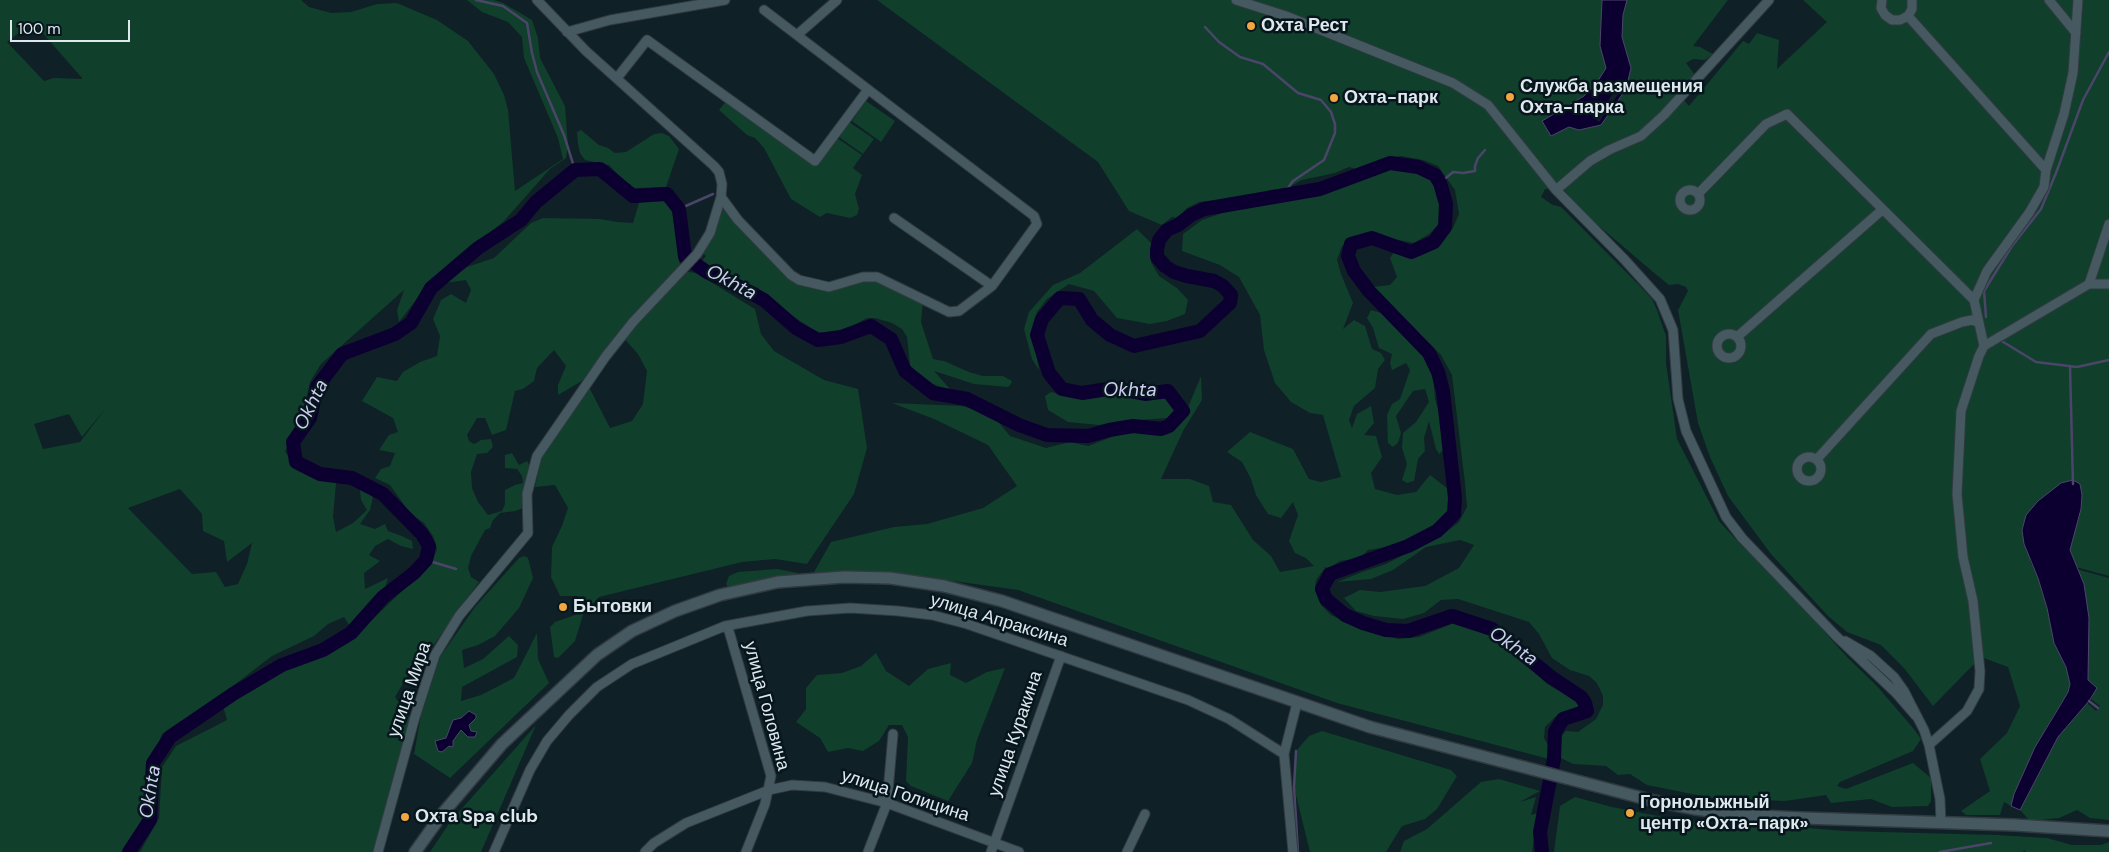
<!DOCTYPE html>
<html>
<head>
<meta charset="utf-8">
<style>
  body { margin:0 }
  #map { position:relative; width:2109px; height:852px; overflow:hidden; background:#0f2026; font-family:"DM Sans",sans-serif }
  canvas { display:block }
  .scale { position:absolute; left:10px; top:20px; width:120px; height:22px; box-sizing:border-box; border:2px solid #dee8ed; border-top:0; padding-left:6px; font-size:15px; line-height:18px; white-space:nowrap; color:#dee8ed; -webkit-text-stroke:4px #06161c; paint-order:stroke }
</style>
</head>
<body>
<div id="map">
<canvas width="2109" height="852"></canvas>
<div class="scale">100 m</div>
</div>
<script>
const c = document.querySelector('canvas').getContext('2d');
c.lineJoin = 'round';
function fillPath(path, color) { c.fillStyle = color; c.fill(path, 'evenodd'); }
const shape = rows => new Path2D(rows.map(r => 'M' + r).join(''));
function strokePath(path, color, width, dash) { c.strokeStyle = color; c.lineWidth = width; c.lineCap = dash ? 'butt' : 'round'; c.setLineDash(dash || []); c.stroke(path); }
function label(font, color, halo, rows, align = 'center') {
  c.font = font + ' "DM Sans",sans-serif'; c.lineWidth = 5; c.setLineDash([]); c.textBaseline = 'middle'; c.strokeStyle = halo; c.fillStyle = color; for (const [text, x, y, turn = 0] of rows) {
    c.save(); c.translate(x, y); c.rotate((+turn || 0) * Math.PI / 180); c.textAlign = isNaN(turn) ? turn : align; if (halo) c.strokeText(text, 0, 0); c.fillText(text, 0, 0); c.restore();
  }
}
const green = shape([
  [0,0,301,0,309,7,331,13,351,12,377,4,397,3,437,20,468,41,494,74,504,95,508,110,515,191,563,159,558,138,524,58,522,37,508,22,482,12,467,0,494,0,503,3,532,20,538,38,540,58,565,106,568,146,566,158,550,169,504,221,429,283,399,322,397,310,404,290,321,364,310,382,303,415,285,451,294,466,336,483,333,517,336,532,353,523,367,510,361,500,360,490,365,490,373,497,370,510,360,524,375,529,385,524,388,531,402,536,412,541,413,549,401,546,388,539,375,546,369,555,380,561,364,573,365,589,388,578,385,588,376,600,349,625,344,617,328,624,314,636,272,656,225,692,162,734,147,775,149,801,145,813,125,852,0,852],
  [33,22,82,78,82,79,54,78,44,81,7,42],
  [106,408,80,442,43,449,34,424,69,414,82,437],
  [180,489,202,514,203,531,224,541,227,562,252,543,247,564,238,584,225,587,216,572,192,574,128,508],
  [877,0,1728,0,1693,46,1700,47,1713,54,1705,60,1693,59,1686,63,1695,75,1683,99,1689,106,1743,41,1749,44,1757,33,1779,40,1777,69,1827,22,1803,0,2109,0,2109,576,2076,567,2070,550,2080,484,2074,481,2072,427,2073,480,2061,483,2052,492,2030,561,2038,578,2047,608,2054,643,2066,667,2070,684,2068,692,2046,728,2011,806,2004,802,2000,815,1966,815,1961,811,1990,791,1980,759,2007,733,2020,706,2008,667,1981,657,1933,706,1904,668,1881,645,1847,632,1828,616,1771,554,1728,496,1710,457,1698,423,1678,310,1688,291,1686,287,1678,284,1669,285,1653,272,1585,214,1564,190,1545,189,1541,197,1553,205,1561,207,1639,285,1652,299,1657,310,1666,336,1666,363,1677,439,1719,521,1741,545,1768,569,1847,657,1877,686,1913,728,1921,739,1913,751,1840,782,1837,786,1846,789,1913,763,1931,778,1931,801,1928,806,1892,807,1871,799,1831,803,1826,795,1785,801,1712,798,1647,785,1630,774,1618,775,1606,766,1573,764,1561,758,1557,751,1558,740,1566,731,1578,732,1596,719,1603,705,1603,696,1597,683,1589,676,1570,670,1552,658,1539,634,1529,622,1458,599,1441,600,1424,613,1403,619,1374,616,1356,611,1344,598,1360,590,1380,592,1425,586,1459,568,1474,545,1460,540,1426,547,1393,570,1371,579,1337,582,1362,572,1386,564,1445,533,1459,522,1467,507,1465,483,1452,375,1441,355,1373,287,1390,285,1397,277,1390,258,1394,252,1413,258,1424,254,1436,248,1453,228,1459,214,1455,190,1438,166,1423,160,1401,156,1381,159,1359,170,1349,167,1335,173,1302,180,1287,188,1271,190,1255,196,1199,202,1187,208,1178,218,1172,217,1162,225,1129,211,1098,162],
  [728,99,814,161,829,150,837,138,862,155,853,168,862,175,855,194,859,209,857,215,850,218,827,213,820,217,791,199,764,148,755,138,747,135,719,110],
  [866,101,895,121,881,142,852,121],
  [849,122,874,139,863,154,839,137],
  [581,130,599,145,608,148,615,153,626,152,654,134,662,133,669,136,679,149,666,187,634,188,627,184,609,165,585,160,580,153,578,144,577,132],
  [1399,169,1414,170,1426,175,1434,182,1441,198,1444,219,1429,234,1414,243,1367,234,1358,236,1342,246,1337,260,1341,274,1353,303,1343,329,1354,320,1365,326,1372,349,1381,353,1385,360,1378,369,1375,388,1354,406,1349,420,1352,428,1357,414,1371,406,1374,423,1364,435,1376,436,1382,457,1371,473,1375,489,1397,495,1416,492,1430,475,1447,488,1451,502,1444,519,1430,532,1387,547,1368,550,1360,558,1340,561,1329,568,1323,567,1325,568,1316,580,1315,589,1321,605,1331,615,1361,629,1398,639,1419,637,1454,623,1491,636,1513,652,1547,684,1579,702,1577,709,1555,717,1545,727,1544,738,1549,747,1549,759,1337,703,1018,590,888,572,814,572,831,542,894,527,927,524,983,508,1017,486,988,445,934,419,892,403,962,406,992,414,1010,436,1046,448,1070,442,1088,446,1133,429,1162,433,1186,412,1201,376,1202,400,1183,431,1161,479,1190,479,1209,486,1213,502,1231,505,1253,540,1271,556,1280,572,1314,566,1306,558,1295,553,1289,541,1298,515,1293,502,1281,518,1268,514,1256,495,1251,479,1242,462,1227,452,1250,432,1293,449,1309,479,1321,482,1341,477,1323,415,1310,413,1291,402,1275,383,1264,350,1260,315,1239,277,1220,265,1182,251,1183,234,1202,220,1228,211,1281,199,1317,195,1386,170],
  [721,197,791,275,829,287,877,277,923,301,921,322,933,359,944,361,969,372,983,376,1003,376,1012,381,1011,384,1008,387,974,384,934,371,951,390,941,387,930,383,918,374,910,365,907,337,902,329,892,323,875,318,867,318,847,329,831,333,818,333,787,312,758,288,701,262,706,256,702,253],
  [663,199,672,212,681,271,696,273,755,309,761,334,774,351,824,380,858,389,867,448,854,494,807,564,775,559,742,562,599,597,583,615,575,641,558,658,554,657,550,627,555,622,575,615,578,596,560,596,551,577,552,547,562,526,568,508,555,485,535,487,542,456,589,387,610,428,632,421,643,404,647,371,638,354,620,334,582,381,558,395,558,385,566,366,554,350,537,368,534,381,523,389,515,391,506,430,492,435,485,418,477,418,467,435,469,441,474,444,481,440,491,439,493,447,487,453,477,454,471,472,472,488,478,502,488,515,502,511,505,504,505,490,515,485,523,483,522,476,517,469,505,468,505,455,512,453,519,465,527,461,532,471,532,505,515,511,500,513,493,520,490,528,485,530,471,556,468,568,471,577,479,582,427,654,414,665,395,697,408,715,410,722,401,751,376,852,140,852,159,818,162,767,176,746,227,720,223,706,273,675,348,643,432,562,437,549,433,536,424,523,410,513,390,485,375,478,381,469,390,466,395,453,379,450,389,435,398,432,393,418,362,401,377,377,397,381,403,372,420,362,437,356,440,336,433,319,441,300,451,294,466,303,471,290,466,280,445,283,467,267,494,258,531,223,543,218,600,219,617,222,633,223,639,203],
  [1137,229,1152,244,1151,262,1159,276,1177,288,1188,300,1185,314,1167,321,1150,324,1117,318,1094,291,1069,284,1047,299,1037,312,1034,322,1033,337,1039,370,1032,359,1024,329,1029,312,1053,285,1080,273],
  [1371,310,1385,314,1421,352,1433,375,1435,399,1444,429,1445,448,1439,454,1436,449,1429,421,1424,438,1425,451,1418,459,1414,481,1407,483,1402,480,1407,464,1402,448,1403,433,1416,422,1429,402,1425,389,1413,391,1396,416,1401,433,1398,443,1393,447,1388,443,1387,415,1392,404,1400,399,1410,370,1406,363,1392,370,1390,363,1392,354,1379,348,1373,328,1367,318],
  [1051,392,1073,397,1114,394,1149,399,1166,398,1174,402,1179,409,1174,416,1168,418,1139,420,1099,425,1068,422,1048,410,1045,396],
  [524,556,528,558,533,578,519,608,495,636,478,645,462,650,464,668,483,659,509,636,518,645,517,657,462,687,461,701,481,695,514,678,537,633,538,659,549,683,450,778,414,754,421,715,440,657,475,607,519,558],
  [777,569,798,573,800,577,729,589,726,584,729,576,738,572],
  [2076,569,2109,578,2109,820,2090,818,2077,810,2059,818,2030,821,2020,810,2058,737,2087,703,2096,711,2100,706,2091,699,2096,688,2088,680,2084,584],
  [876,653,886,671,909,686,928,669,951,663,950,675,966,683,987,672,1005,668,977,740,972,763,948,801,911,786,906,781,908,737,902,725,889,725,879,741,863,751,848,748,828,752,820,738,796,722,806,709,806,688,817,675,842,673,861,666],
  [536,725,481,852,430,852,450,822],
  [1322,731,1451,770,1457,776,1437,809,1425,819,1402,826,1386,852,1310,852,1294,787,1296,751,1309,736],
  [1499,779,1540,791,1520,802,1536,797,1531,815,1538,813,1532,852,1400,852,1404,841,1427,829,1481,782],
  [1575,797,1612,807,1678,820,1724,825,1796,827,1844,831,1997,835,2047,838,2072,845,2101,845,2109,842,2109,852,2026,852,2024,850,2023,852,1554,852,1560,806]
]);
const water = shape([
  [1602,0,1627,0,1623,15,1622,37,1631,68,1626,89,1601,125,1579,130,1569,127,1551,136,1542,121,1584,96,1596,84,1606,68,1600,46,1602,0],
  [2073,480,2080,484,2082,495,2081,509,2070,550,2084,584,2089,618,2088,680,2097,688,2089,701,2058,737,2020,810,2011,806,2014,794,2035,747,2061,704,2068,692,2070,684,2066,667,2054,643,2047,608,2038,578,2024,544,2022,530,2026,515,2038,501,2061,483,2073,480],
  [469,711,476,715,476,718,469,725,471,731,477,732,475,737,468,737,461,730,453,741,453,747,449,746,442,752,438,751,435,741,446,738,453,720,461,718,469,711]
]);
const pier = shape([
  [1621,81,1625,84,1599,122,1596,119]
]);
const stream = shape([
  [476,0,503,6,527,23,532,53,537,72,564,135,575,170],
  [1205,27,1219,42,1240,57,1263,64,1298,93,1321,100,1331,112,1335,124,1335,133,1324,160,1293,181,1283,195],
  [1440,183,1453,172,1463,173,1475,171,1475,166,1478,158,1485,150],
  [679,209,713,194],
  [1986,317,1984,291,2012,246,2041,209,2056,173,2083,100,2109,52],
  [2000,340,2036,362,2077,367,2109,360],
  [2070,366,2073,484],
  [426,560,456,569],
  [2089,701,2098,708],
  [1296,751,1294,787,1298,852],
  [1940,852,1991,843]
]);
const river = shape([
  [129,852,150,820,153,763,170,737,233,694,282,665,323,650,351,633,383,597,414,573,426,560,429,546,422,534,383,494,352,478,320,474,296,462,293,442,310,418,317,387,342,354,395,334,411,323,431,288,478,248,521,220,536,202,575,170,600,169,633,196,667,194,679,209,685,257,707,272,732,283,764,300,796,328,818,340,841,337,871,326,891,339,905,371,933,393,967,399,1019,425,1047,435,1088,436,1109,430,1133,426,1161,429,1169,426,1183,411,1168,391,1145,394,1114,388,1082,393,1062,389,1049,373,1037,335,1042,319,1060,298,1079,299,1092,320,1110,335,1134,346,1200,331,1230,303,1231,295,1223,286,1214,281,1187,276,1174,272,1165,266,1157,257,1157,250,1159,240,1167,230,1178,225,1191,215,1204,209,1320,189,1390,163,1418,167,1435,175,1440,183,1446,204,1445,227,1434,242,1411,252,1372,238,1351,244,1348,256,1354,271,1369,291,1429,353,1438,372,1443,391,1455,498,1454,514,1437,531,1408,546,1330,574,1322,589,1326,599,1345,615,1363,623,1386,630,1408,631,1452,616,1492,629,1551,677,1581,697,1585,703,1587,711,1563,719,1555,732,1554,759,1540,832,1542,852]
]);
const minor = shape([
  [1236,0,1286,16,1453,83,1488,105,1556,190,1624,259,1660,299,1673,330,1678,399,1686,431,1726,517,1742,538,1836,636,1896,693,1916,716],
  [1882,0,1881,8,1885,15,1892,20,1900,20,1908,16,1912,9,1912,0],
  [2049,0,2076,33],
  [1908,16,2046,170],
  [567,32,610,20,725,0],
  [797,35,837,0],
  [617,78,647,40,815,161,867,91],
  [1556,190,1590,161,1609,150,1641,136,1664,115,1769,0],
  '1680 200a10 10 0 1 1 20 0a10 10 0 1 1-20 0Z',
  [1698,194,1766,124,1787,114,1974,300],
  [721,197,738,220,791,275,799,280,829,287,863,277,877,277,949,312,959,311,992,286,1037,224,1034,216,764,10],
  [894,218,992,286],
  [2089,284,2109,224],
  '1717 346a12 12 0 1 1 24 0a12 12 0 1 1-24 0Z',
  [1737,337,1882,210],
  [1984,346,1974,300,1987,271,2029,213,2044,187,2046,170,2064,114,2073,73,2078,0],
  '1797 469a12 12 0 1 1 24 0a12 12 0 1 1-24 0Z',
  [1817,459,1931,334,1962,322,1972,320,1977,322],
  [725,626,729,631,771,776,765,804,746,852],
  [1845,641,1871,656,1894,677,1904,691,1924,730,1929,745,1940,799,1941,823],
  [1929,745,1967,711,1979,689,1980,671,1973,601,1963,557,1957,494,1961,411,1979,356,1984,346,2089,284,2109,284],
  [378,852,415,717,435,655,459,616,528,533,527,494,537,456,606,356,633,322,697,254,710,233,721,197,722,184,719,172,714,166,586,51,537,0],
  [494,852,530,770,547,741,569,715,597,687,632,664,725,626,807,611,850,608,898,611,932,615,967,624,1188,700,1229,719,1284,754],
  [645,852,654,843,686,823,769,790,792,785,825,787,887,803,1019,852],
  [868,852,887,803,893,734],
  [991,852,1061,656],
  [1127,852,1145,814],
  [1293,852,1284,754,1297,703]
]);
const tertiary = shape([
  [415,852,443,813,502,744,597,655,632,631,675,611,720,595,778,582,844,577,890,578,944,586,1002,601,1370,727,1654,801,1696,809,1739,815,1803,818,2015,825,2109,831]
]);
const markers = [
  [1251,26,5,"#f1a63f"],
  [1510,97,5,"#f1a63f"],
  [1334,98,5,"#f1a63f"],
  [563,607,5,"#f1a63f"],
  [1630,813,5,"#f1a63f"],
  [405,817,5,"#f1a63f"]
];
const poiNames = [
  ["Охта Рест",1261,26],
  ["Служба размещения",1520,87],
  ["Охта-парка",1520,108],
  ["Охта-парк",1344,98],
  ["Бытовки",573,607],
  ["Горнолыжный",1640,803],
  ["центр «Охта-парк»",1640,824],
  ["Охта Spa club",415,817]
];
const streetNames = [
  ["улица Апраксина",999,621,17],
  ["улица Мира",410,690,-71],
  ["улица Головина",766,706,75],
  ["улица Куракина",1016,734,-71],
  ["улица Голицина",905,796,18]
];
const waterNames = [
  ["Okhta",731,283,28],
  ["Okhta",1130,391],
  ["Okhta",312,405,-64],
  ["Okhta",1513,647,35],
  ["Okhta",151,792,-81]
];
fillPath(green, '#103f2c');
fillPath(water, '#0c0030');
strokePath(water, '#4b4669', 1);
fillPath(pier, '#0f2026');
strokePath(stream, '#4b4669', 2.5);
strokePath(river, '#0c0030', 14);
strokePath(minor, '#313a40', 11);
strokePath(tertiary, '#313a40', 14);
strokePath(minor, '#465960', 9);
strokePath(tertiary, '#465960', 11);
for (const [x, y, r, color] of markers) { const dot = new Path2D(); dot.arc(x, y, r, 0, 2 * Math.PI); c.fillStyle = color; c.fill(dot); strokePath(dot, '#06161c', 2); }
label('bold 18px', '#dee8ed', '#06161c', poiNames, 'left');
label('18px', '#dee8ed', '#06161c', streetNames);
label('italic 19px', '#cdcdf0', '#06161c', waterNames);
</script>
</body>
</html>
